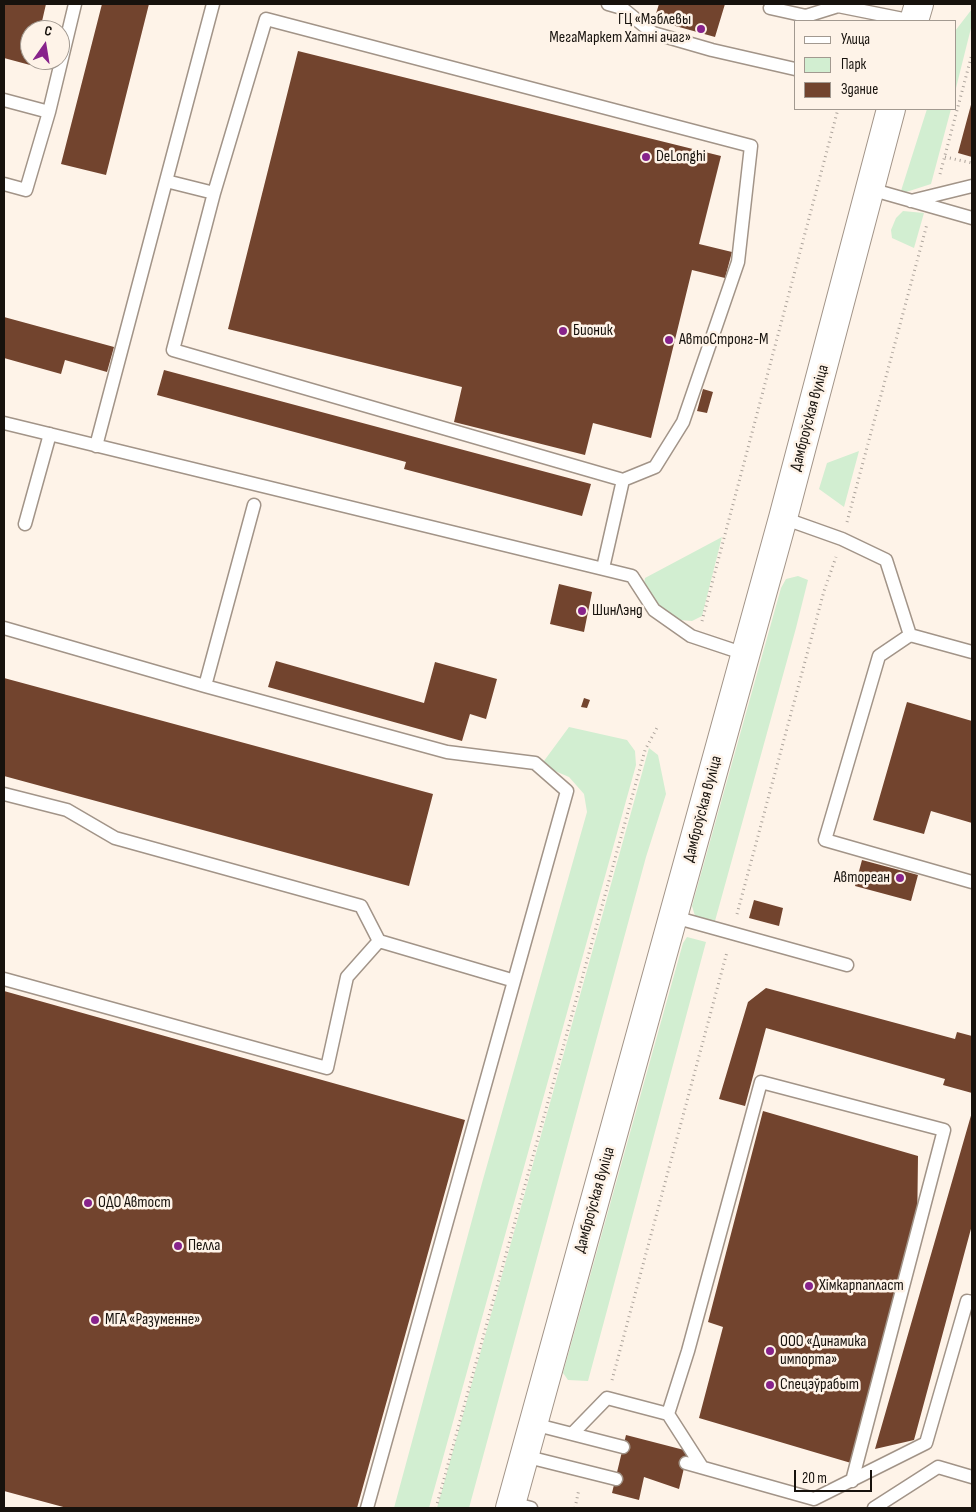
<!DOCTYPE html>
<html>
<head>
<meta charset="utf-8">
<style>
  body { margin:0 }
  #map { position:relative; width:976px; height:1512px; overflow:hidden; background:#fef3e8; font-family:"Sofia Sans Condensed",sans-serif }
  canvas { display:block }
  .frame { position:absolute; inset:0; border:5px solid #17120d; pointer-events:none }
  .legend { position:absolute; left:794px; top:20px; width:162px; height:90px; box-sizing:border-box; background:#fef3e8; border:1px solid #a29990; margin:0; padding:6px 9px; list-style:none; font-size:15px; color:#17120d }
  .legend li { display:flex; align-items:center; gap:10px; height:25px }
  .legend b { width:25px; border:1px solid #a29990 }
  .north { position:absolute; left:20px; top:20px; width:50px; height:50px; box-sizing:border-box; background:#fef3e8; border:1px solid #a29990; border-radius:50%; rotate:13deg; font-size:14px; font-weight:700; line-height:20px; text-align:center; color:#17120d }
  .north::after { content:''; display:block; margin:auto; width:18px; height:22px; background:#87238b; clip-path:polygon(50% 0,100% 100%,50% 72%,0 100%) }
  .scale { position:absolute; left:794px; top:1470px; width:78px; height:22px; box-sizing:border-box; border:2px solid #17120d; border-top:0; padding-left:6px; font-size:15px; line-height:18px; white-space:nowrap; color:#17120d; -webkit-text-stroke:4px #fef3e8; paint-order:stroke }
</style>
</head>
<body>
<div id="map">
<canvas width="976" height="1512"></canvas>
<div class="frame"></div>
<ul class="legend">
<li><b style="height:6px;background:#fff"></b>Улица</li>
<li><b style="height:14px;background:#d2eed1"></b>Парк</li>
<li><b style="height:14px;background:#72442e"></b>Здание</li>
</ul>
<div class="north">С</div>
<div class="scale">20 m</div>
</div>
<script>
const c = document.querySelector('canvas').getContext('2d');
c.lineJoin = 'round';
function fillPath(path, color) { c.fillStyle = color; c.fill(path, 'evenodd'); }
const shape = rows => new Path2D(rows.map(r => 'M' + r).join(''));
function strokePath(path, color, width, dash) { c.strokeStyle = color; c.lineWidth = width; c.lineCap = dash ? 'butt' : 'round'; c.setLineDash(dash || []); c.stroke(path); }
function label(font, color, halo, rows, align = 'center') {
  c.font = font + ' "Sofia Sans Condensed",sans-serif'; c.lineWidth = 5; c.setLineDash([]); c.textBaseline = 'middle'; c.strokeStyle = halo; c.fillStyle = color; for (const [text, x, y, turn = 0] of rows) {
    c.save(); c.translate(x, y); c.rotate((+turn || 0) * Math.PI / 180); c.textAlign = isNaN(turn) ? turn : align; if (halo) c.strokeText(text, 0, 0); c.fillText(text, 0, 0); c.restore();
  }
}
const green = shape([
  [972,9,972,24,955,92,955,31],
  [927,109,951,109,931,184,900,194],
  [903,211,924,213,914,248,892,238,891,230,896,218],
  [859,451,844,507,819,489,827,463],
  [722,537,702,616,692,621,680,620,651,599,643,589,645,578],
  [798,576,808,580,796,628,715,921,704,920,695,916,692,906,781,588,786,579],
  [569,727,627,740,635,751,636,765,429,1508,394,1508,482,1183,587,812,584,794,569,777,541,765],
  [649,748,658,755,666,794,646,857,469,1508,437,1508],
  [687,937,706,942,588,1381,568,1380,563,1373,683,943]
]);
const building = shape([
  [4,4,46,4,40,30,30,30,30,65,4,58],
  [102,4,149,4,106,175,61,164],
  [659,4,725,4,715,37,654,20],
  [298,51,721,156,699,244,732,252,725,278,692,270,651,438,593,423,585,455,454,422,462,387,228,329],
  [972,101,972,157,958,153],
  [4,317,114,347,107,372,65,360,61,374,4,358],
  [164,370,591,484,582,516,404,469,406,462,157,395],
  [703,389,713,392,707,413,697,411],
  [559,584,592,592,584,632,550,624],
  [276,661,424,703,435,662,497,679,486,719,470,714,462,741,268,687],
  [4,678,433,794,409,886,4,776],
  [584,698,590,700,587,708,581,707],
  [907,702,972,721,972,823,931,811,924,834,873,820],
  [862,860,918,875,911,901,855,886],
  [754,900,783,908,779,926,749,918],
  [766,988,955,1039,957,1032,972,1036,972,1093,943,1085,945,1079,766,1028,745,1106,719,1099,748,1002],
  [4,991,465,1120,357,1508,67,1508,4,1491],
  [763,1111,918,1156,917,1234,851,1463,699,1418,723,1327,708,1322],
  [972,1112,972,1225,914,1440,875,1449],
  [626,1435,688,1451,679,1489,644,1477,639,1500,612,1493]
]);
const path = shape([
  [945,157,972,163],
  [940,174,972,54],
  [847,522,927,224],
  [702,621,838,109],
  [737,914,824,591,836,557],
  [612,1380,727,952],
  [436,1508,645,750,658,726],
  [575,1508,579,1489]
]);
const service = shape([
  [608,4,622,8,653,33,712,50,795,69],
  [770,8,806,16,838,6,913,21],
  [4,100,49,112,75,4],
  [166,181,213,4],
  [4,184,26,190,49,112],
  [870,189,972,218],
  [214,193,173,350,623,480],
  [911,201,972,186],
  [4,423,632,576,654,610,691,636,745,654],
  [96,446,166,181,214,193,266,19,751,146,738,262,683,422,655,467,623,480,603,568],
  [783,518,842,539,886,560,910,635],
  [25,524,50,434],
  [4,628,205,686,447,752,535,763,567,791,367,1508],
  [972,652,910,635,879,656,825,840,972,882],
  [205,686,254,505],
  [4,794,67,810,115,838,361,906,379,941,508,979],
  [674,917,847,965],
  [4,979,327,1068,347,977,379,941],
  [668,1414,688,1351,761,1082,944,1130,852,1481],
  [533,1424,623,1447],
  [572,1434,607,1398,668,1414,702,1467],
  [524,1456,616,1479],
  [686,1463,814,1499,926,1443,967,1301,972,1302],
  [512,1503,531,1508],
  [874,1508,938,1467,972,1477]
]);
const tertiary = shape([
  [914,21,919,4],
  [510,1508,783,518,891,109]
]);
const markers = [
  [701,29,5,"#87238b"],
  [646,157,5,"#87238b"],
  [563,331,5,"#87238b"],
  [669,340,5,"#87238b"],
  [582,611,5,"#87238b"],
  [900,878,5,"#87238b"],
  [88,1203,5,"#87238b"],
  [178,1246,5,"#87238b"],
  [809,1286,5,"#87238b"],
  [95,1320,5,"#87238b"],
  [770,1351,5,"#87238b"],
  [770,1385,5,"#87238b"]
];
const poiNames = [
  ["ГЦ «Мэблевы",691,20,"right"],
  ["МегаМаркет Хатні ачаг»",691,38,"right"],
  ["DeLonghi",656,157],
  ["Бионик",573,331],
  ["АвтоСтронг-М",679,340],
  ["ШинЛэнд",592,611],
  ["Автореан",890,878,"right"],
  ["ОДО Автост",98,1203],
  ["Пелла",188,1246],
  ["Хімкарпапласт",819,1286],
  ["МГА «Разуменне»",105,1320],
  ["ООО «Динамика",780,1342],
  ["импорта»",780,1360],
  ["Спецэўрабыт",780,1385]
];
const streetNames = [
  ["Дамброўская вуліца",810,418,-75],
  ["Дамброўская вуліца",703,809,-75],
  ["Дамброўская вуліца",595,1200,-74]
];
fillPath(green, '#d2eed1');
fillPath(building, '#72442e');
strokePath(service, '#a29488', 15);
strokePath(tertiary, '#a29488', 30);
strokePath(path, '#aca39b', 3, [1, 4]);
strokePath(service, '#fff', 12);
strokePath(tertiary, '#fff', 28);
for (const [x, y, r, color] of markers) { const dot = new Path2D(); dot.arc(x, y, r, 0, 2 * Math.PI); c.fillStyle = color; c.fill(dot); strokePath(dot, '#fef3e8', 2); }
label('16px', '#17120d', '#fef3e8', poiNames, 'left');
label('16px', '#17120d', '#fef3e8', streetNames);
</script>
</body>
</html>
